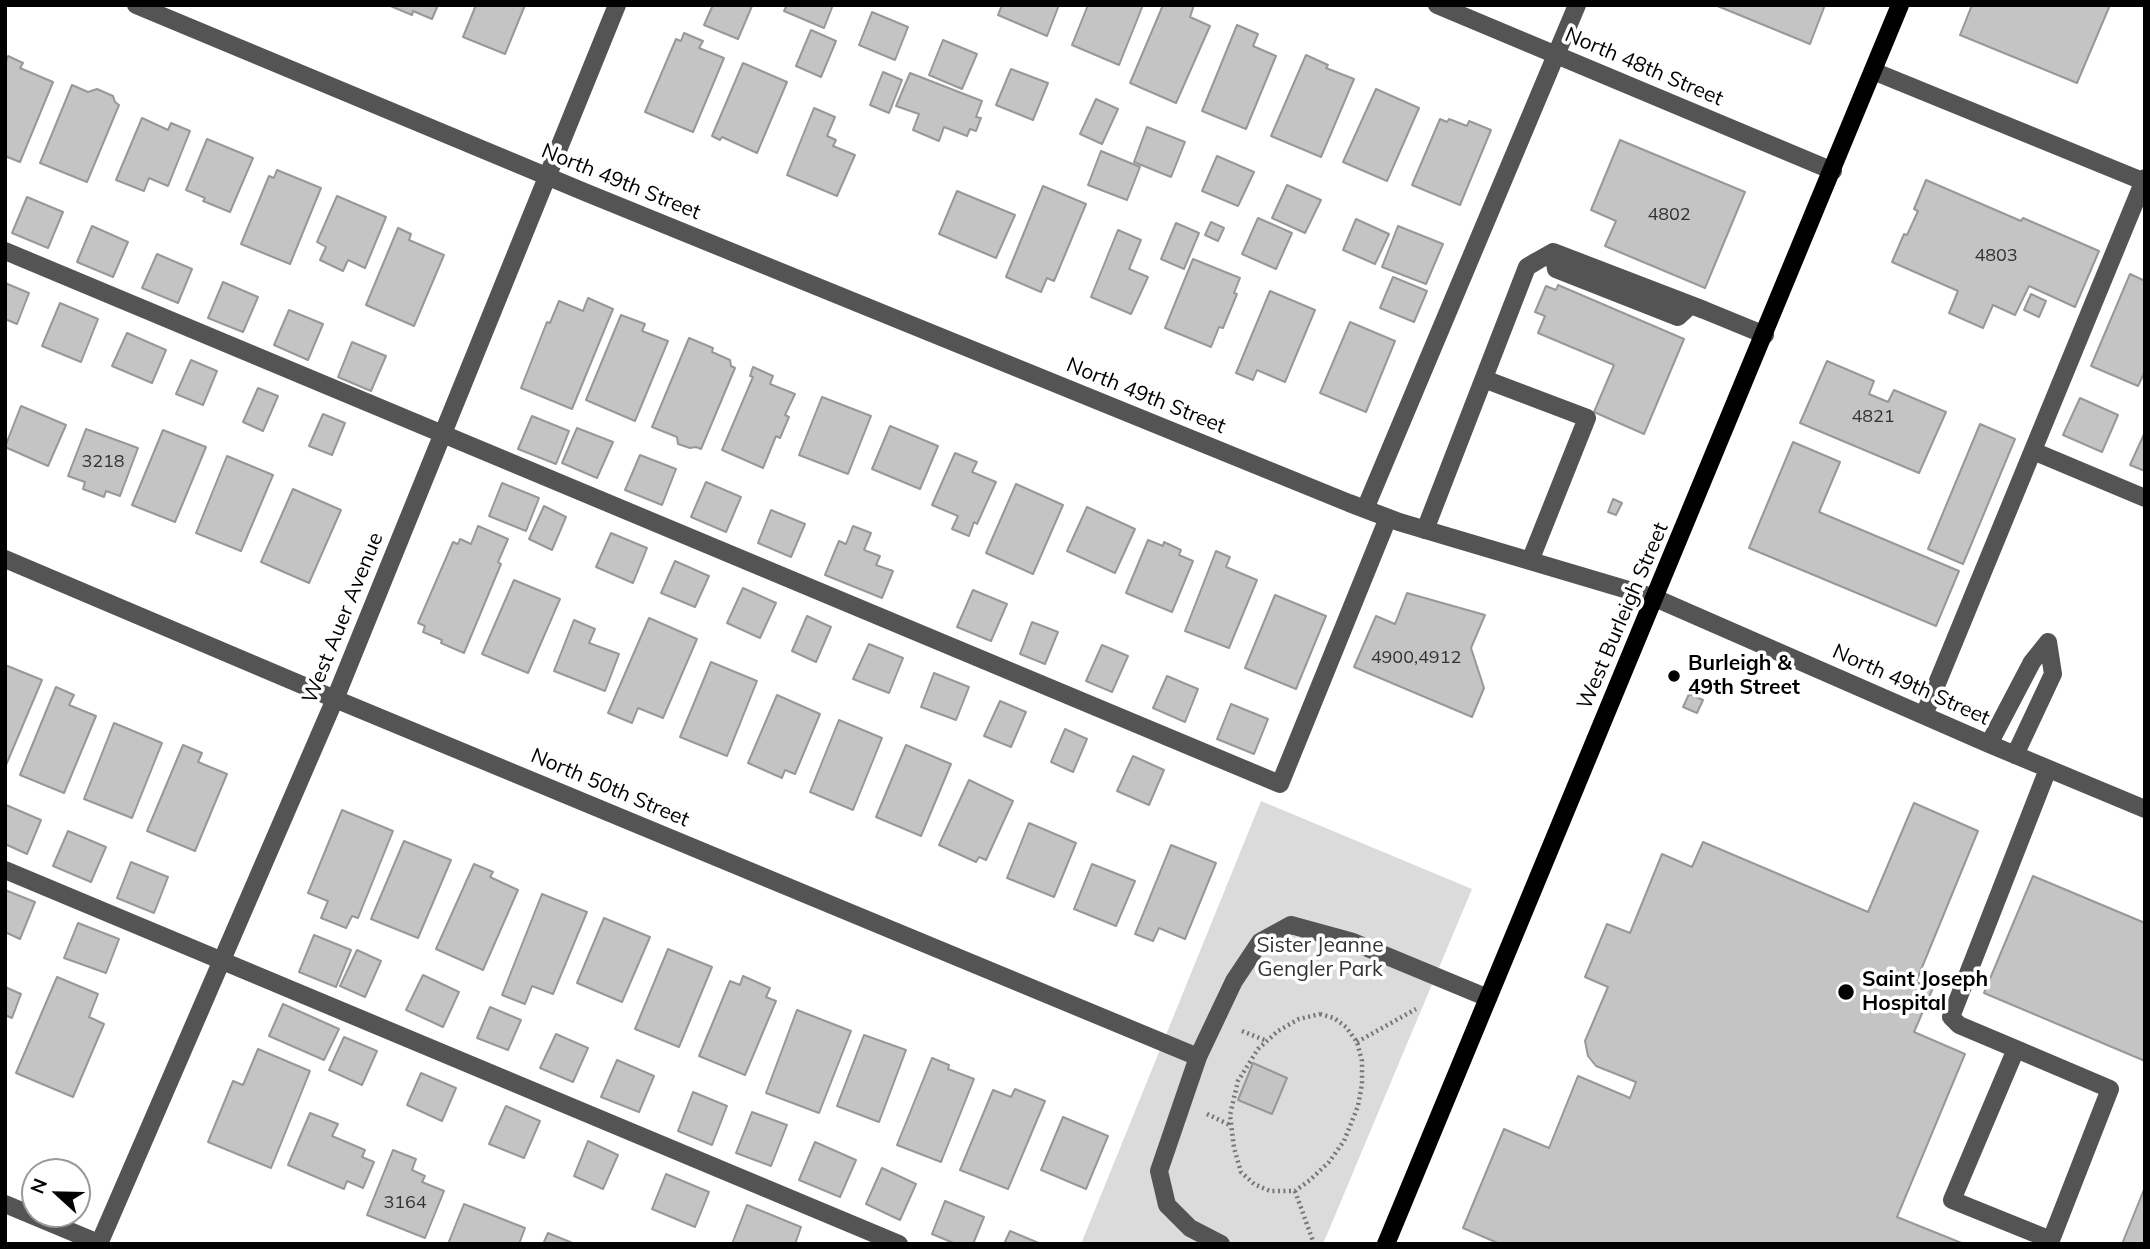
<!DOCTYPE html>
<html>
<head>
<meta charset="utf-8">
<style>
  body { margin:0 }
  #map { position:relative; width:2150px; height:1249px; overflow:hidden; background:#fff; font-family:Mulish,sans-serif }
  canvas { display:block }
  .frame { position:absolute; inset:0; border:7px solid #000; pointer-events:none }
  .north { position:absolute; left:21px; top:1158px; width:70px; height:70px; box-sizing:border-box; background:#fff; border:2px solid #999; border-radius:50%; rotate:292deg; font-size:19px; font-weight:700; line-height:28px; text-align:center; color:#000 }
  .north::after { content:''; display:block; margin:auto; width:24px; height:32px; background:#000; clip-path:polygon(50% 0,100% 100%,50% 72%,0 100%) }
</style>
</head>
<body>
<div id="map">
<canvas width="2150" height="1249"></canvas>
<div class="frame"></div>
<div class="north">N</div>
</div>
<script>
const c = document.querySelector('canvas').getContext('2d');
c.lineJoin = 'round';
function fillPath(path, color) { c.fillStyle = color; c.fill(path, 'evenodd'); }
const shape = rows => new Path2D(rows.map(r => 'M' + r).join(''));
function strokePath(path, color, width, dash) { c.strokeStyle = color; c.lineWidth = width; c.lineCap = dash ? 'butt' : 'round'; c.setLineDash(dash || []); c.stroke(path); }
function label(font, color, halo, rows, align = 'center') {
  c.font = font + ' Mulish,sans-serif'; c.lineWidth = 7; c.setLineDash([]); c.textBaseline = 'middle'; c.strokeStyle = halo; c.fillStyle = color; for (const [text, x, y, turn = 0] of rows) {
    c.save(); c.translate(x, y); c.rotate((+turn || 0) * Math.PI / 180); c.textAlign = isNaN(turn) ? turn : align; if (halo) c.strokeText(text, 0, 0); c.fillText(text, 0, 0); c.restore();
  }
}
const green = shape([
  [1261,801,1472,889,1323,1244,1081,1244]
]);
const building = shape([
  [388,5,438,5,432,19,413,11,412,15,388,5],
  [476,5,525,5,505,54,463,37,476,5],
  [713,5,752,6,738,39,704,25,713,5],
  [787,5,833,5,824,28,784,11,787,5],
  [1002,5,1059,5,1047,36,998,15,1002,5],
  [1088,5,1143,5,1119,65,1072,45,1088,5],
  [1163,5,1194,5,1190,17,1210,26,1176,103,1130,83,1163,5],
  [1715,5,1825,5,1810,44,1715,5],
  [1972,5,2110,5,2077,83,1960,35,1972,5],
  [872,12,908,27,895,60,859,45,872,12],
  [1237,25,1258,34,1253,46,1276,56,1246,129,1202,111,1237,25],
  [811,30,836,41,821,77,796,66,811,30],
  [684,33,703,41,699,48,724,58,693,132,645,112,676,39,681,41,684,33],
  [943,40,977,54,962,89,929,75,943,40],
  [1306,55,1328,65,1326,68,1354,79,1321,157,1271,136,1306,55],
  [8,56,23,63,20,68,53,82,20,162,5,156,5,64,8,56],
  [743,63,787,82,757,153,722,137,720,140,712,136,743,63],
  [1011,69,1048,83,1033,120,996,105,1011,69],
  [883,72,902,80,889,113,870,105,883,72],
  [910,73,982,101,976,117,981,118,976,131,970,129,967,136,944,127,939,141,913,130,919,114,896,106,910,73],
  [72,85,88,92,97,89,113,96,115,102,119,105,87,182,40,163,72,85],
  [1376,89,1419,108,1387,181,1343,162,1376,89],
  [1096,99,1118,109,1102,144,1080,134,1096,99],
  [814,108,835,117,827,136,836,140,833,146,855,155,837,196,787,175,814,108],
  [142,118,168,130,171,123,190,131,168,186,149,178,144,191,116,180,142,118],
  [1440,119,1447,122,1449,119,1467,126,1469,121,1491,130,1460,205,1412,185,1440,119],
  [1147,127,1185,142,1171,177,1134,162,1147,127],
  [207,139,253,158,230,212,203,201,205,198,186,190,207,139],
  [1620,140,1745,192,1705,288,1605,246,1616,221,1591,210,1620,140],
  [1101,151,1140,167,1127,200,1088,185,1101,151],
  [1217,156,1254,172,1238,206,1202,191,1217,156],
  [277,170,321,188,290,264,241,244,269,176,274,178,277,170],
  [1926,180,2021,221,2023,218,2099,251,2075,307,2029,286,2015,315,1993,305,1983,328,1949,313,1958,291,1892,262,1904,234,1907,235,1918,211,1914,209,1926,180],
  [1287,185,1321,200,1305,233,1272,218,1287,185],
  [1043,186,1086,204,1054,281,1047,278,1041,292,1006,277,1043,186],
  [957,191,1015,215,996,258,939,234,957,191],
  [337,196,386,217,365,268,348,260,343,271,320,260,326,247,317,242,337,196],
  [27,197,63,212,48,248,12,233,27,197],
  [1258,218,1292,233,1276,269,1242,254,1258,218],
  [1356,219,1389,234,1375,264,1343,250,1356,219],
  [1211,222,1224,228,1218,241,1205,235,1211,222],
  [1176,223,1199,233,1184,269,1161,259,1176,223],
  [92,226,128,242,113,277,77,262,92,226],
  [1398,226,1443,244,1426,284,1382,267,1398,226],
  [398,228,411,234,409,240,444,255,414,326,366,305,398,228],
  [1118,230,1141,240,1129,269,1148,277,1131,314,1091,297,1118,230],
  [157,254,192,269,178,303,142,288,157,254],
  [1193,259,1240,278,1234,293,1237,294,1223,328,1219,327,1211,347,1165,328,1193,259],
  [2130,274,2145,281,2145,371,2138,386,2091,366,2130,274],
  [1393,277,1427,291,1414,322,1380,308,1393,277],
  [223,282,258,297,243,332,208,318,223,282],
  [5,283,29,293,17,324,5,319,5,283],
  [1558,285,1684,339,1644,434,1594,412,1614,365,1538,333,1545,316,1535,312,1546,286,1556,290,1558,285],
  [1270,291,1315,310,1285,382,1257,370,1253,380,1236,373,1270,291],
  [2031,294,2046,301,2039,317,2024,310,2031,294],
  [588,298,613,309,572,409,521,388,547,322,550,323,559,301,583,311,588,298],
  [60,303,98,319,81,362,42,346,60,303],
  [289,310,323,324,308,360,274,345,289,310],
  [621,315,645,324,642,331,668,341,635,421,586,400,621,315],
  [1350,322,1395,341,1366,412,1320,393,1350,322],
  [127,333,166,350,152,383,112,366,127,333],
  [689,338,713,348,712,352,730,360,731,366,735,368,701,449,696,447,690,448,678,444,677,437,652,427,689,338],
  [352,342,386,356,371,391,338,377,352,342],
  [191,360,217,371,203,405,176,394,191,360],
  [1827,361,1874,381,1869,394,1888,402,1894,390,1946,412,1919,473,1800,423,1827,361],
  [753,367,773,376,770,384,795,394,785,415,789,417,780,438,776,436,763,468,722,450,753,377,750,376,753,367],
  [258,388,278,396,263,431,243,422,258,388],
  [822,397,871,416,848,474,799,455,822,397],
  [2080,398,2118,415,2102,452,2063,435,2080,398],
  [21,406,66,425,48,466,5,447,21,406],
  [323,414,345,423,332,455,309,446,323,414],
  [532,416,569,431,556,464,518,449,532,416],
  [1980,424,2015,439,1963,564,1928,549,1980,424],
  [890,426,938,446,920,489,872,469,890,426],
  [577,428,613,442,597,478,562,463,577,428],
  [86,429,138,448,120,496,106,491,104,497,83,489,85,482,68,476,86,429],
  [163,430,206,447,175,522,132,505,163,430],
  [2145,432,2145,471,2130,465,2145,432],
  [1793,442,1840,462,1819,512,1959,571,1936,626,1749,548,1793,442],
  [955,453,977,462,972,472,996,482,977,524,974,522,969,536,952,529,958,516,932,505,955,453],
  [640,455,676,469,662,505,625,490,640,455],
  [227,456,273,475,241,551,196,533,227,456],
  [706,482,741,497,726,532,691,517,706,482],
  [502,483,539,498,526,531,489,516,502,483],
  [1016,484,1063,505,1033,574,986,553,1016,484],
  [293,489,341,510,309,583,261,562,293,489],
  [1613,499,1622,503,1616,515,1608,512,1613,499],
  [544,506,566,517,552,550,529,539,544,506],
  [1087,507,1135,529,1115,573,1067,551,1087,507],
  [771,510,805,524,791,557,758,543,771,510],
  [478,526,508,539,498,562,501,564,464,653,441,643,442,640,423,632,425,626,418,623,453,542,458,544,460,539,471,544,478,526],
  [853,526,871,533,864,550,880,556,876,565,893,571,882,598,825,575,839,541,846,544,853,526],
  [611,533,647,548,633,583,596,567,611,533],
  [1148,540,1163,546,1164,542,1181,550,1179,555,1193,561,1172,612,1126,593,1148,540],
  [1216,551,1230,557,1226,567,1257,580,1229,648,1185,631,1216,551],
  [675,561,709,576,695,607,661,593,675,561],
  [514,580,560,599,528,673,482,654,514,580],
  [743,588,776,603,760,638,727,623,743,588],
  [973,590,1007,604,991,641,957,627,973,590],
  [1407,593,1485,615,1471,648,1484,688,1472,717,1354,667,1376,616,1395,624,1407,593],
  [1275,595,1326,616,1296,689,1245,668,1275,595],
  [807,616,831,627,816,662,792,651,807,616],
  [649,618,697,639,663,718,638,708,632,723,608,713,649,618],
  [574,620,595,629,589,643,619,654,605,691,554,671,574,620],
  [1032,622,1058,632,1045,664,1020,654,1032,622],
  [869,644,903,658,889,693,853,679,869,644],
  [1102,645,1128,656,1112,692,1086,681,1102,645],
  [711,662,757,681,727,756,680,737,711,662],
  [5,665,42,680,6,765,5,764,5,665],
  [934,673,969,687,956,720,921,707,934,673],
  [1167,676,1198,689,1185,722,1153,708,1167,676],
  [56,687,74,695,69,705,96,716,64,793,20,775,56,687],
  [1689,694,1703,700,1697,713,1683,707,1689,694],
  [777,695,820,714,795,774,785,770,782,778,748,763,777,695],
  [1000,701,1026,712,1011,747,984,736,1000,701],
  [1231,704,1268,719,1254,754,1217,739,1231,704],
  [839,720,882,738,853,810,810,792,839,720],
  [114,723,162,743,132,818,84,799,114,723],
  [1065,729,1087,739,1073,772,1051,762,1065,729],
  [183,745,202,753,198,762,227,774,195,851,147,831,183,745],
  [906,745,951,764,921,836,876,817,906,745],
  [1133,756,1164,770,1149,805,1117,791,1133,756],
  [969,780,1013,801,986,860,979,857,976,862,939,845,969,780],
  [1914,803,1978,831,1916,982,1933,988,1914,1032,1965,1054,1897,1217,1964,1244,1500,1244,1463,1228,1504,1129,1549,1148,1578,1076,1630,1098,1636,1082,1596,1066,1588,1056,1585,1041,1608,987,1585,977,1607,924,1630,933,1662,854,1692,867,1703,842,1868,912,1914,803],
  [6,805,41,820,27,854,5,844,6,805],
  [342,810,393,831,358,918,352,916,346,928,321,918,328,901,308,893,342,810],
  [1029,823,1076,843,1054,897,1007,878,1029,823],
  [68,831,106,847,91,882,53,866,68,831],
  [404,841,451,860,418,938,371,919,404,841],
  [1171,845,1216,863,1185,939,1159,928,1153,941,1135,934,1171,845],
  [131,862,168,877,154,913,117,898,131,862],
  [474,864,493,872,490,877,518,890,483,970,436,949,474,864],
  [1092,864,1135,881,1116,926,1074,909,1092,864],
  [2033,876,2145,923,2145,1061,1984,993,2033,876],
  [5,890,35,902,20,939,5,932,5,890],
  [542,894,587,912,553,994,532,986,525,1004,502,995,542,894],
  [604,918,650,937,622,1002,577,983,604,918],
  [78,923,119,939,106,973,64,958,78,923],
  [314,935,351,950,336,987,299,972,314,935],
  [668,949,712,967,679,1047,635,1029,668,949],
  [357,950,381,961,365,997,340,986,357,950],
  [423,975,459,992,443,1027,406,1010,423,975],
  [743,976,770,988,766,997,776,1001,745,1075,699,1056,730,981,740,985,743,976],
  [57,977,98,994,89,1017,104,1024,73,1097,16,1073,57,977],
  [5,987,21,994,12,1018,5,1015,5,987],
  [283,1004,339,1029,324,1060,269,1036,283,1004],
  [490,1007,521,1020,508,1050,477,1038,490,1007],
  [797,1010,851,1031,819,1113,766,1093,797,1010],
  [556,1034,588,1048,573,1082,540,1068,556,1034],
  [864,1035,906,1050,879,1122,837,1106,864,1035],
  [344,1037,377,1051,362,1085,329,1070,344,1037],
  [258,1049,310,1071,271,1168,208,1142,233,1081,243,1085,258,1049],
  [932,1058,949,1065,948,1069,974,1079,941,1162,897,1145,932,1058],
  [617,1060,654,1076,639,1112,601,1097,617,1060],
  [1253,1063,1287,1078,1272,1114,1238,1100,1253,1063],
  [421,1073,456,1088,442,1121,407,1105,421,1073],
  [1015,1089,1045,1101,1008,1189,960,1170,993,1090,1011,1097,1015,1089],
  [693,1092,727,1106,712,1145,678,1131,693,1092],
  [506,1106,540,1121,524,1158,489,1144,506,1106],
  [752,1112,787,1125,771,1166,736,1153,752,1112],
  [310,1113,338,1124,332,1136,365,1150,362,1157,374,1162,363,1188,347,1181,344,1189,288,1165,310,1113],
  [1063,1117,1108,1136,1086,1189,1041,1170,1063,1117],
  [588,1141,618,1155,603,1189,574,1176,588,1141],
  [815,1142,856,1160,840,1197,799,1180,815,1142],
  [393,1150,416,1159,412,1170,425,1176,422,1182,444,1191,425,1238,367,1215,393,1150],
  [882,1168,916,1184,900,1220,866,1204,882,1168],
  [666,1174,709,1192,695,1227,652,1209,666,1174],
  [2145,1187,2145,1244,2122,1244,2145,1187],
  [945,1201,984,1217,973,1244,956,1244,932,1234,945,1201],
  [464,1204,525,1228,519,1244,448,1244,464,1204],
  [747,1205,801,1227,795,1244,732,1244,747,1205],
  [1010,1231,1041,1244,1004,1244,1010,1231],
  [548,1233,575,1244,543,1244,548,1233]
]);
const path = shape([
  [1320,1014,1334,1018,1346,1027,1357,1042,1362,1061,1362,1084,1358,1106,1344,1141,1329,1162,1310,1180,1295,1191,1270,1191,1254,1184,1241,1172,1234,1148,1230,1115,1238,1081,1258,1049,1278,1031,1299,1019,1320,1014],
  [1242,1031,1267,1041],
  [1357,1042,1416,1009],
  [1207,1114,1230,1125],
  [1295,1191,1314,1244]
]);
const minor = shape([
  [136,5,587,193,1349,503,1399,522,1655,598,1989,744,2145,809],
  [1437,5,1833,171],
  [1873,71,2145,182],
  [5,251,1280,784,1388,518],
  [1553,252,1556,269,1678,317,1691,305],
  [1484,379,1587,418,1530,561],
  [2033,451,2145,498],
  [1365,509,1577,5],
  [1425,530,1527,267,1537,261,1553,252,1704,310,1765,335],
  [5,559,335,699,1198,1057],
  [1924,715,2145,178],
  [1989,744,2032,662,2048,642],
  [2015,755,2053,674,2048,642],
  [5,870,899,1244],
  [2016,1049,1952,1200,2051,1240,2110,1089,2016,1049,1959,1025,1951,1017,2048,769],
  [5,1204,101,1244],
  [99,1244,335,699,617,5],
  [1221,1244,1190,1228,1167,1205,1159,1171,1198,1057,1234,981,1260,942,1291,925,1353,942,1488,998]
]);
const major = shape([
  [1386,1244,1900,5]
]);
const markers = [
  [1674,676,7,"#000"],
  [1846,992,9,"#000"]
];
const numberNames = [
  ["4802",1669,215],
  ["4803",1996,256],
  ["4821",1873,417],
  ["3218",103,462],
  ["4900,4912",1416,658],
  ["3164",405,1203]
];
const streetNames = [
  ["North 48th Street",1644,67,23],
  ["North 49th Street",621,182,22],
  ["North 49th Street",1146,396,22],
  ["West Burleigh Street",1623,616,-67],
  ["West Auer Avenue",343,618,-68],
  ["North 49th Street",1911,685,24],
  ["North 50th Street",610,788,23]
];
const poiNames = [
  ["Burleigh &",1688,664],
  ["49th Street",1688,688],
  ["Saint Joseph",1862,980],
  ["Hospital",1862,1004]
];
const parkNames = [
  ["Sister Jeanne",1320,946],
  ["Gengler Park",1320,970]
];
fillPath(green, '#dbdbdb');
fillPath(building, '#c4c4c4');
strokePath(building, '#989898', 2);
strokePath(path, '#767676', 4.5, [2, 3.5]);
strokePath(minor, '#545454', 18);
strokePath(major, '#000', 18);
for (const [x, y, r, color] of markers) { const dot = new Path2D(); dot.arc(x, y, r, 0, 2 * Math.PI); c.fillStyle = color; c.fill(dot); strokePath(dot, '#fff', 2.5); }
label('18px', '#313131', null, numberNames);
label('21px', '#000', '#fff', streetNames);
label('bold 21px', '#000', '#fff', poiNames, 'left');
label('21px', '#323232', '#fff', parkNames);
</script>
</body>
</html>
